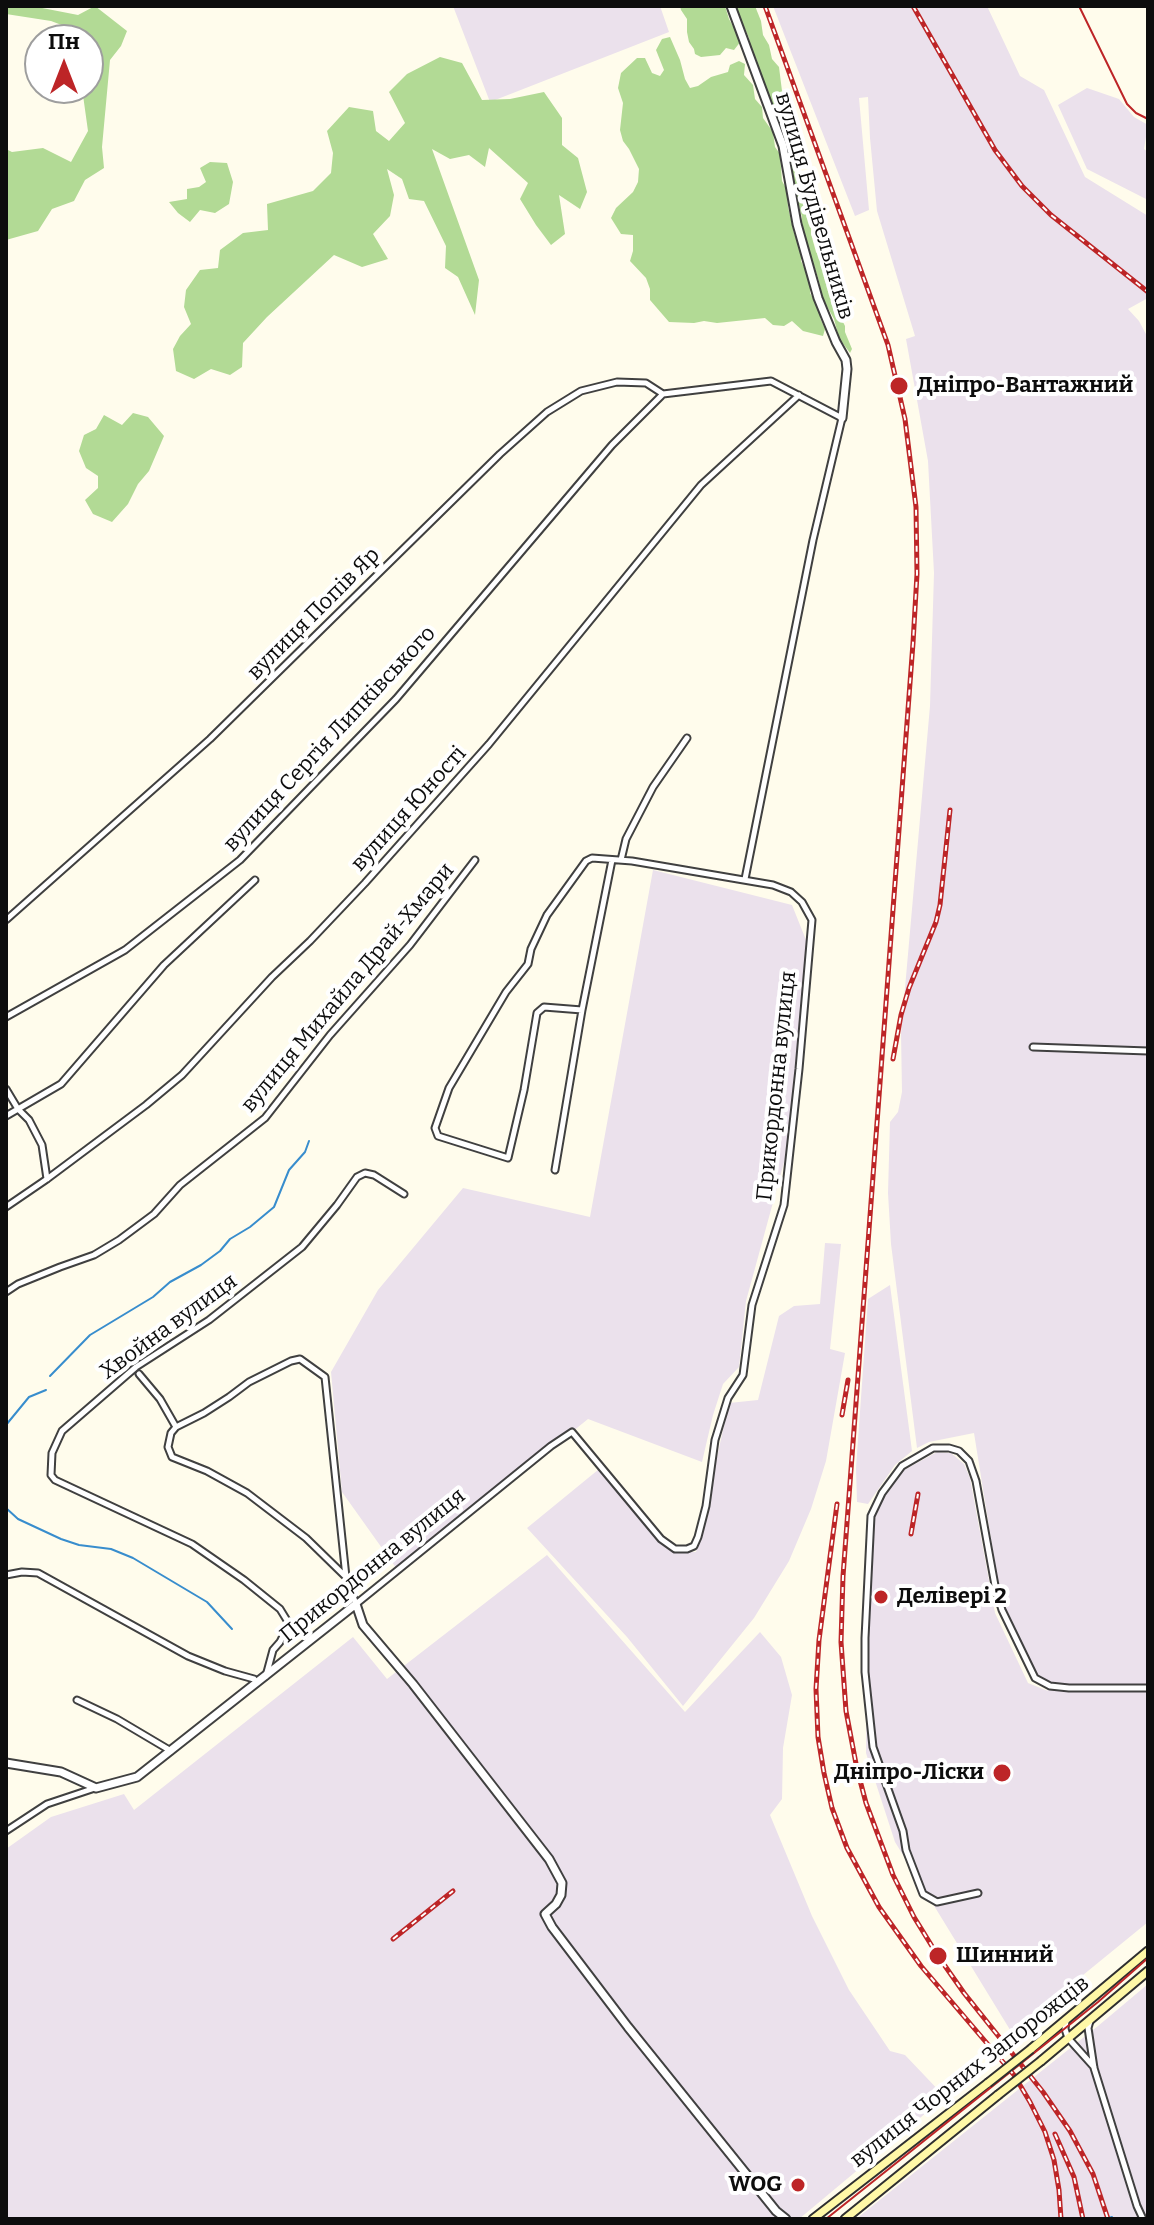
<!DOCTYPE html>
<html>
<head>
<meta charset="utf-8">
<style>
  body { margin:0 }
  #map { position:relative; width:1154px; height:2225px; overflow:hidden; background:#fffcec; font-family:Bitter,serif }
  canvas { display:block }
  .frame { position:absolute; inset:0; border:8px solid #0d0d0d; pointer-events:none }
  .north { position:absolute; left:24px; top:24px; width:80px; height:80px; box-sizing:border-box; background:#fff; border:2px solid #9e9e9e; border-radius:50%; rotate:0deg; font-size:22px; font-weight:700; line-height:32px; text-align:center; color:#0d0d0d }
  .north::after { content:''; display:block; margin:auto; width:28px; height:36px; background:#bd2527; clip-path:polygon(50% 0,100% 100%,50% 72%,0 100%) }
</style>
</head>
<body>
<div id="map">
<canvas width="1154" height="2225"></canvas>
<div class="frame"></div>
<div class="north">Пн</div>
</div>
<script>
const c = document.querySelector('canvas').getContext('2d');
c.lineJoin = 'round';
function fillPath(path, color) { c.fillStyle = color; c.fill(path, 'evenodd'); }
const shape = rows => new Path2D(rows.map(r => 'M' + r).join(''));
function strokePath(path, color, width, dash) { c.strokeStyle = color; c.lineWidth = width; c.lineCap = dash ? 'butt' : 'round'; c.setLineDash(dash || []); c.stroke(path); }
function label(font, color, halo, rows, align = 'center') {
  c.font = font + ' Bitter,serif'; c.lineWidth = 8; c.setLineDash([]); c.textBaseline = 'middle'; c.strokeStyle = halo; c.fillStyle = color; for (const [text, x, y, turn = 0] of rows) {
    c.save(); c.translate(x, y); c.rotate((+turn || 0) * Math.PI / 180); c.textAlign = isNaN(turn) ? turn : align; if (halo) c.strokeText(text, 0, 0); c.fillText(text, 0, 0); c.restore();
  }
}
const industrial = shape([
  [453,6,660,6,669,32,490,102],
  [773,6,987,6,1020,76,1044,90,1085,177,1148,216,1148,298,1128,309,1139,321,1148,338,1148,1922,1012,2033,895,1842,866,1753,867,1652,873,1518,876,1508,891,1484,904,1470,937,1452,951,1453,964,1464,970,1478,995,1613,1028,1683,1048,1691,1025,1654,1005,1608,999,1589,974,1433,929,1442,917,1448,891,1244,888,1193,890,1122,898,1112,902,1092,901,1033,930,706,934,573,928,461,906,339,915,336,877,211,870,138,868,97,859,98,869,210,855,216],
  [1087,88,1119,99,1134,117,1148,125,1144,149,1148,152,1148,200,1087,169,1058,105],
  [653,870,792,905,808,945,789,1144,746,1301,739,1367,723,1384,713,1415,702,1462,588,1419,399,1572,342,1492,331,1372,378,1290,463,1188,590,1217],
  [825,1243,841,1244,830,1349,845,1353,826,1461,811,1509,789,1561,754,1618,683,1706,627,1637,527,1528,604,1465,662,1535,681,1552,696,1552,729,1403,758,1400,779,1316,794,1306,820,1304],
  [890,1285,912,1451,895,1465,868,1504,857,1502,856,1468,868,1299],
  [547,1555,685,1712,760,1632,781,1657,792,1695,783,1748,782,1799,770,1815,812,1916,849,1990,890,2051,905,2055,945,2097,799,2219,6,2219,6,1849,51,1817,124,1794,134,1810,353,1637,387,1679],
  [1148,1984,1148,2219,856,2219,1098,2026]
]);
const forest = shape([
  [6,6,32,6,78,15,95,6,127,31,121,46,110,60,102,147,104,168,85,180,74,201,52,209,38,231,6,240,6,149,12,152,43,148,71,162,88,131,82,88,88,88,88,40,62,40,67,27,51,21,6,14],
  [680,6,725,6,729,19,741,41,734,50,726,48,720,55,701,57,695,54,694,49,689,42,687,32,687,19,681,10],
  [735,6,755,6,761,21,763,35,769,45,772,59,779,67,782,91,790,106,791,119,795,131,798,167,802,193,811,223,811,234,816,252,823,262,823,274,828,280,832,300,845,326,845,332,852,349,850,353,839,338,834,319,822,297,819,281,802,228,802,217,795,192,790,152,782,133,780,122,770,104,769,96,758,70,757,60,751,50,749,38],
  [670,37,680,60,685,79,690,88,698,86,711,77,728,72,730,65,739,61,745,64,744,75,753,85,755,99,762,107,763,118,773,132,775,147,780,154,782,181,787,190,788,207,794,233,801,253,801,261,810,280,810,293,820,311,820,318,825,329,823,336,803,331,792,321,784,326,773,325,765,318,717,323,704,321,694,323,669,322,650,300,650,289,646,278,630,261,633,251,633,235,621,234,611,218,616,208,633,192,638,182,639,169,629,149,623,141,620,130,623,103,618,88,621,73,637,58,645,58,652,73,660,76,664,70,656,50,662,39],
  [440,57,462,63,482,100,510,99,544,92,562,118,562,145,578,158,587,192,580,209,559,195,565,234,551,245,536,225,520,199,528,183,489,148,485,167,469,155,450,159,432,149,479,280,475,315,458,277,445,268,446,246,424,201,409,199,402,179,387,169,394,195,390,216,373,234,388,259,362,267,334,255,267,317,243,343,242,367,230,375,211,369,194,379,176,371,173,349,180,336,191,324,184,307,186,290,200,270,218,268,220,250,243,233,268,230,267,204,313,191,331,173,333,153,327,131,349,107,373,111,376,131,389,141,405,123,389,92,407,74],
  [210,162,227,163,233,182,229,204,215,213,200,210,190,222,178,213,169,202,187,199,187,189,199,187,206,182,200,168],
  [133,413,148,417,164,436,149,471,138,484,128,504,112,522,93,514,85,500,98,488,98,476,86,468,79,451,84,435,96,429,104,415,122,425]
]);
const stream = shape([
  [50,1376,90,1335,153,1297,170,1282,201,1265,220,1251,230,1239,250,1227,274,1207,289,1170,305,1152,309,1141],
  [6,1425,29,1397,46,1390],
  [6,1508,18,1519,61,1539,79,1545,111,1549,133,1558,207,1602,232,1629],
  [1106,2219,1112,2217]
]);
const minor = shape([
  [663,394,771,381,842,418,813,540,745,879],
  [621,860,626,839,653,787,687,738],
  [6,920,210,739,500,454,547,412,581,391,617,382,646,383,663,394],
  [6,1017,125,950,240,860,396,699,612,445,663,394],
  [1033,1047,1148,1051],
  [6,1089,18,1109,29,1120,42,1145,47,1179],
  [6,1116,61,1084,164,965,255,880],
  [555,1170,582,1010,612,860],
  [6,1207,47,1179,146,1105,182,1075,272,977,310,941,365,883,489,744,701,485,799,395],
  [6,1292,18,1284,60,1267,94,1255,119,1240,154,1214,180,1185,265,1118,330,1035,410,945,475,860],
  [139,1374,160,1399,176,1427],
  [6,1575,22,1572,38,1573,188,1656,225,1671,254,1679,257,1683],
  [346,1577,306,1538,247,1493,207,1471,172,1457,168,1447,171,1433,176,1427,204,1413,229,1397,249,1382,291,1361,300,1359,325,1377,346,1577,356,1604,551,1446,572,1432,661,1539,675,1549,687,1549,694,1546,698,1537,706,1506,715,1440,728,1398,743,1375,752,1305,784,1205,799,1069,812,920,802,902,791,892,773,885,632,861,592,858,586,861,547,915,531,949,528,964,506,992,449,1088,435,1128,438,1136,508,1158,524,1090,537,1013,544,1007,582,1010],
  [266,1676,273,1650,280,1642,287,1628,288,1622,280,1609,244,1580,192,1544,55,1480,51,1475,52,1453,62,1431,136,1367,209,1320,302,1247,337,1205,357,1177,365,1173,374,1175,404,1194],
  [77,1700,117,1719,171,1751],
  [6,1831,47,1804,95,1788],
  [978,1893,937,1902,923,1894,906,1850,903,1831,873,1747,865,1672,865,1638,871,1516,882,1493,902,1466,933,1448,949,1448,959,1451,969,1461,976,1481,996,1591,1002,1610,1035,1678,1050,1686,1069,1688,1148,1688],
  [1066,2021,1065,2029,1068,2038,1094,2067],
  [1090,2021,1088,2028,1094,2068,1137,2206,1143,2219]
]);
const tertiary = shape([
  [731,6,783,146,797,224,818,298,836,342,846,360,847,369,842,418],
  [6,1763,61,1772,96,1788,137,1777,356,1604,363,1625,413,1684,549,1859,562,1883,561,1895,556,1904,545,1914,552,1927,628,2027,776,2211,786,2219]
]);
const secondary = shape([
  [1031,2049,1148,1951],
  [1041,2061,1148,1971],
  [813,2219,988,2083],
  [845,2219,998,2095]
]);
const tram = shape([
  [1079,6,1127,104,1136,113,1148,119],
  [826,2219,1098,2002,1148,1958]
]);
const rail = shape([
  [765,6,888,345,905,419,916,507,917,574,913,643,843,1576,841,1642,846,1711,857,1769,866,1803,893,1875,914,1917,938,1956,964,1993,1043,2092,1070,2131,1093,2174,1108,2219],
  [913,6,995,150,1022,186,1051,215,1148,292],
  [893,1059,901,1015,909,988,936,922,940,905,950,810],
  [842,1415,848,1380],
  [837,1504,819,1640,816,1689,818,1737,824,1773,832,1808,847,1848,879,1907,921,1966,1014,2075,1030,2102,1045,2132,1054,2160,1059,2190,1061,2219],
  [911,1534,918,1494],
  [393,1939,453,1891],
  [1055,2134,1074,2177,1083,2219]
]);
const secondaryBridge = shape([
  [988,2083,1031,2049],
  [998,2095,1041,2061]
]);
const markers = [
  [899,386,10,"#bd2527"],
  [881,1597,8,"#bd2527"],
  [1002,1773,10,"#bd2527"],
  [938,1956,10,"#bd2527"],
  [798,2185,8,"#bd2527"]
];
const streetNames = [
  ["вулиця Будівельників",814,206,74],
  ["вулиця Попів Яр",314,614,-45],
  ["вулиця Сергія Липківського",330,739,-47],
  ["вулиця Юності",409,809,-48],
  ["вулиця Михайла Драй-Хмари",348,988,-50],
  ["Прикордонна вулиця",777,1086,-84],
  ["Хвойна вулиця",169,1327,-36],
  ["Прикордонна вулиця",373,1566,-39],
  ["вулиця Чорних Запорожців",970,2072,-38]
];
const poiNames = [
  ["Дніпро-Вантажний",917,386],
  ["Делівері 2",897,1597],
  ["Дніпро-Ліски",984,1773,"right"],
  ["Шинний",956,1956],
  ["WOG",782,2185,"right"]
];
fillPath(industrial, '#ebe1ec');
fillPath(forest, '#b2da95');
strokePath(stream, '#388dcd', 2);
strokePath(minor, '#404040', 9);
strokePath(tertiary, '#404040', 11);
strokePath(secondary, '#2f2f2f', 11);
strokePath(minor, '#fff', 5);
strokePath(tertiary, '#fff', 7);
strokePath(secondary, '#fff8a7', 7);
strokePath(tram, '#bd2527', 2);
strokePath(rail, '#bd2527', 5);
strokePath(rail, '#fff', 2, [6]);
strokePath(secondaryBridge, '#2f2f2f', 11, []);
strokePath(secondaryBridge, '#fff8a7', 7);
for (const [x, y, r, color] of markers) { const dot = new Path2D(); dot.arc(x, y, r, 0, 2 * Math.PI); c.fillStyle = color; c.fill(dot); strokePath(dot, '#fff', 3); }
label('22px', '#0d0d0d', '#fff', streetNames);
label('bold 22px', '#0d0d0d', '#fff', poiNames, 'left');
</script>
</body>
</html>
